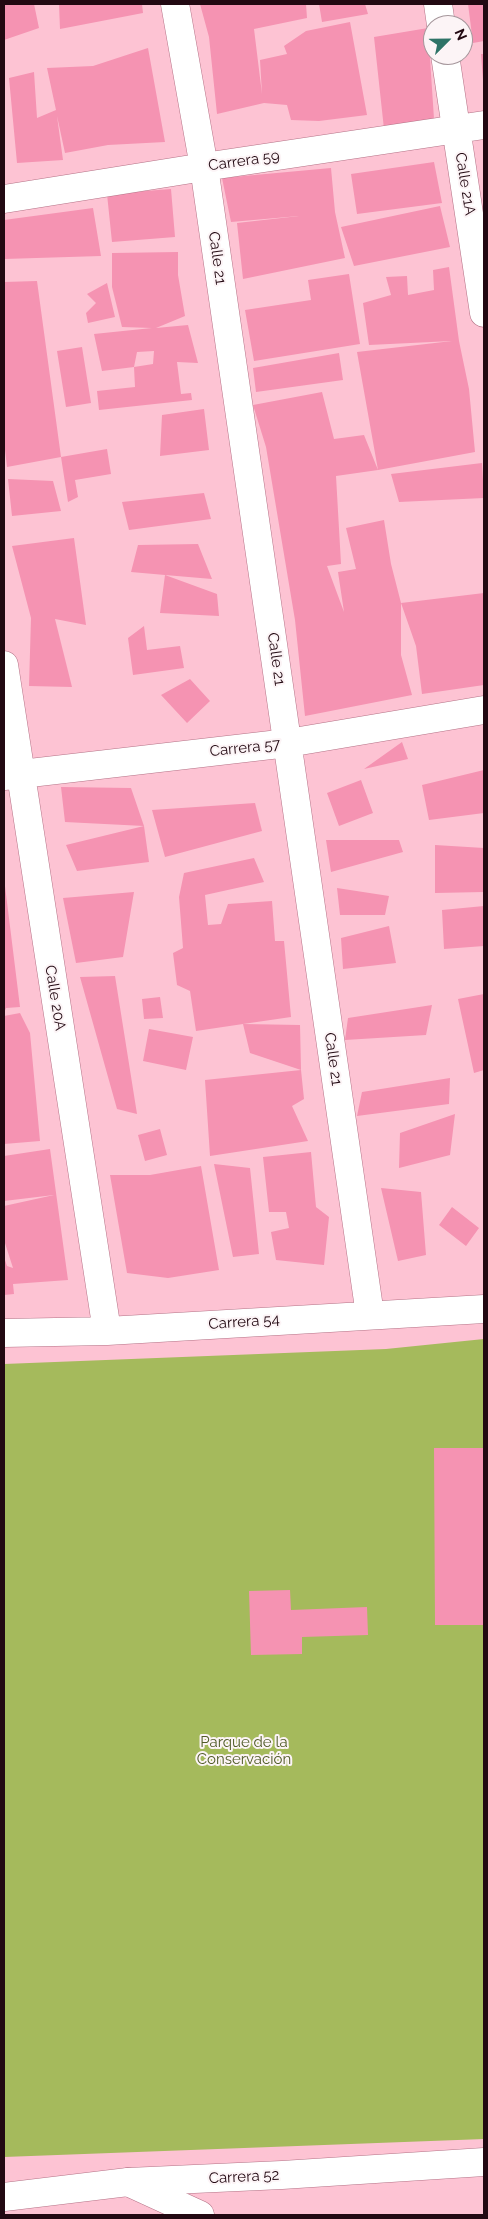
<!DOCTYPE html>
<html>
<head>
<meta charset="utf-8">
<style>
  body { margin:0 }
  #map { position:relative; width:488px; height:2219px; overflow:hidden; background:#fdc3d3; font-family:Raleway,sans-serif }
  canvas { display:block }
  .frame { position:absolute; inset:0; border:5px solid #220912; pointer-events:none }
  .north { position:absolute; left:423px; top:15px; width:50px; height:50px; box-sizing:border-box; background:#fcf4f6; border:1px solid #a5969b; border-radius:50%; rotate:67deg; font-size:14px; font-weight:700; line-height:20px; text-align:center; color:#220912 }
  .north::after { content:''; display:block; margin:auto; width:18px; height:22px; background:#2e7367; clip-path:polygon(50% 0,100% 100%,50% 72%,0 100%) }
</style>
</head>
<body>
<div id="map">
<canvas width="488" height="2219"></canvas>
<div class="frame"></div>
<div class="north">N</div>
</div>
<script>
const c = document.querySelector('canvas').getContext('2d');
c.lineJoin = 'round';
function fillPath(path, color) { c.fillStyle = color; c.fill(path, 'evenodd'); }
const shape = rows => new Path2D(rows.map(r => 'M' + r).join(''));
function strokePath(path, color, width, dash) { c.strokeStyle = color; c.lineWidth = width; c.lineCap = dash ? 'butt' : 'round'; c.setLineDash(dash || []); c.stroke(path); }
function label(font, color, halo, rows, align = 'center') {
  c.font = font + ' Raleway,sans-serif'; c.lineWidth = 4; c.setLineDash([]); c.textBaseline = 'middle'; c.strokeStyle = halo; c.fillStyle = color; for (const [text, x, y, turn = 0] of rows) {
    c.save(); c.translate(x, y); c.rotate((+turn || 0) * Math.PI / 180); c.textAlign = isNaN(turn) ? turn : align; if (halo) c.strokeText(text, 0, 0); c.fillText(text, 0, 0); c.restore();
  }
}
const green = shape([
  [484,1339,484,2139,4,2157,4,1364,386,1349]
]);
const building = shape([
  [4,4,34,4,39,28,4,40],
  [59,4,142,4,143,13,60,29],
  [200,4,306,4,307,18,254,29,262,94,260,60,287,54,284,46,306,31,350,22,367,115,319,121,291,120,287,105,264,103,217,114,209,37],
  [319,4,365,4,368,14,322,22],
  [468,4,484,4,484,41,473,43],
  [428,28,434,119,384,129,374,37],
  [148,48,165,142,108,145,65,153,57,116,63,160,17,163,9,78,34,72,37,118,56,110,47,68,93,66],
  [481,54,484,54,484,80,483,80],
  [434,162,442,203,357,214,351,174],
  [331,168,335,212,345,258,243,279,237,223,299,216,231,222,222,178],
  [171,189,175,237,112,242,107,194],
  [440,206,450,247,354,266,341,227],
  [93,208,101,256,4,259,4,220],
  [178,252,178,275,185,316,156,328,188,325,198,363,177,362,181,394,191,393,192,400,99,410,97,391,135,387,134,367,153,364,154,351,137,352,134,367,102,371,94,334,152,328,122,327,112,287,112,253],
  [449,267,459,341,469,389,475,452,378,470,357,352,452,341,369,345,363,303,391,295,386,277,407,276,408,295,434,290,433,270],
  [349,274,360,344,254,361,245,310,311,300,308,280],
  [37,281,61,457,107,449,111,474,75,480,78,497,68,502,61,457,7,467,4,441,4,282],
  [107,283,115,317,88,323,86,313,96,303,87,294],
  [82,347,91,403,66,407,57,351],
  [339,353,343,380,256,392,253,368],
  [322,392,334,439,364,435,378,470,336,476,341,564,327,566,344,612,338,572,356,569,346,528,384,520,391,564,401,603,484,593,484,685,422,694,416,646,401,603,401,655,412,695,305,716,295,620,266,447,253,405],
  [204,409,209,450,160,456,162,415],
  [482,463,484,498,399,502,391,474],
  [8,479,53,481,61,511,12,516],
  [204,493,211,519,129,530,122,502],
  [74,538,86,625,55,619,72,687,29,686,31,618,12,546],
  [198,544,212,579,165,575,217,594,219,616,160,613,165,575,131,572,138,545],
  [144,626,147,650,180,646,184,668,133,675,128,638],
  [190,679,210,701,187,723,161,695],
  [402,742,408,759,364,769],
  [484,770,484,813,429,820,422,785],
  [361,780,373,813,339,826,327,793],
  [61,787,131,788,144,826,149,862,77,871,66,845,144,826,65,822],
  [255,803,262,831,165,857,152,810],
  [326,840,399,840,403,852,331,872],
  [435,845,484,848,484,892,435,893],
  [254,858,264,882,205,895,208,925,221,924,228,904,272,901,275,941,284,941,291,1017,243,1024,300,1025,301,1070,250,1053,243,1024,196,1031,190,991,177,985,173,953,183,948,179,897,184,873],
  [4,878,20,1007,6,1008,4,1013],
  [337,888,389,896,385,915,340,915],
  [134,892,123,957,76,963,63,898],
  [484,906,484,946,444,949,442,910],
  [389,926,396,963,343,969,341,938],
  [115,976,137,1114,117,1109,80,977],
  [484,994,484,1070,474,1073,458,999],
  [160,997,163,1018,144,1019,142,999],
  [432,1005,426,1035,345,1040,348,1018],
  [20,1013,30,1033,40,1141,4,1144,4,1016],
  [149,1029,193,1037,186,1070,143,1061],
  [301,1070,304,1099,292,1106,308,1141,210,1156,205,1080],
  [450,1078,449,1104,357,1116,362,1092],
  [455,1114,450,1155,399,1168,400,1133],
  [160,1129,167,1155,145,1161,138,1135],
  [50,1149,68,1280,13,1284,14,1294,4,1295,4,1257,7,1266,13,1268,4,1240,4,1206,54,1195,4,1201,4,1156],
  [311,1152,316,1207,329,1217,324,1265,276,1260,271,1232,289,1228,286,1212,269,1212,263,1157],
  [214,1164,250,1168,259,1254,233,1257],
  [201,1166,219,1270,168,1278,127,1273,110,1175,150,1175],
  [381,1188,421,1192,426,1255,398,1261],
  [452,1207,479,1228,466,1246,439,1225],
  [434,1448,484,1448,484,1625,435,1625],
  [290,1590,291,1610,367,1607,368,1635,302,1637,302,1654,251,1655,249,1591]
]);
const street = shape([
  [175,4,204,167,370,1315],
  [438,4,441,25],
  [445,55,484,313],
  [4,199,204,167,484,125],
  [4,665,107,1331],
  [4,776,288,743,484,710],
  [4,1333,107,1331,484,1309]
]);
const secondary = shape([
  [4,2197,128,2182,282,2175,484,2162]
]);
const primary = shape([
  [128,2182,200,2215]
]);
const streetNames = [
  ["Carrera 59",244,161,-8],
  ["Calle 21A",465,184,81],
  ["Calle 21",217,258,82],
  ["Calle 21",276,659,82],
  ["Carrera 57",245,748,-6],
  ["Calle 20A",55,998,81],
  ["Calle 21",333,1059,82],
  ["Carrera 54",244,1322,-4],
  ["Carrera 52",244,2177,-3]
];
const parkNames = [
  ["Parque de la",244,1742],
  ["Conservación",244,1759]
];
fillPath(green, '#a5ba5c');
fillPath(building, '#f593b2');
strokePath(street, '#b47286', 29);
strokePath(secondary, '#b47286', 29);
strokePath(primary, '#b47286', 29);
strokePath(street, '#fff', 28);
strokePath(secondary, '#fff', 28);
strokePath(primary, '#fff', 28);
label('15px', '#220912', '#fcf4f6', streetNames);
label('15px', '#515c2a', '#fcf4f6', parkNames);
</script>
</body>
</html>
